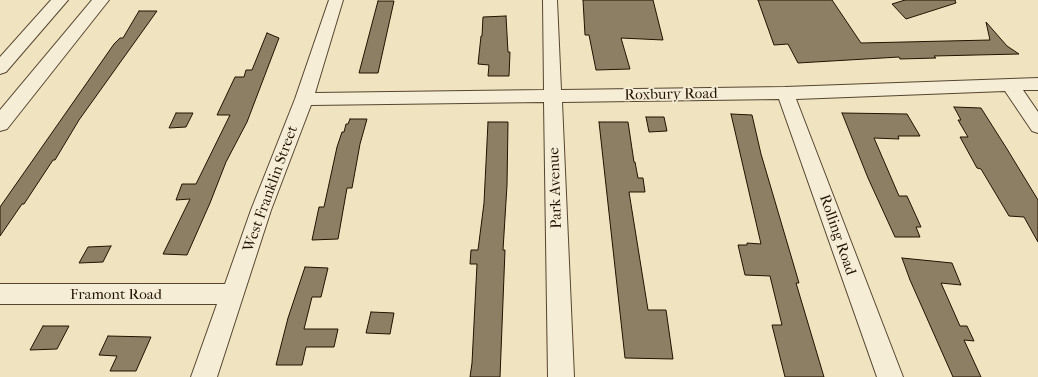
<!DOCTYPE html>
<html>
<head>
<meta charset="utf-8">
<style>
  body { margin:0 }
  canvas { display:block; background:#f0e3c0 }
</style>
</head>
<body>
<canvas width="1038" height="377"></canvas>
<script>
const c = document.querySelector('canvas').getContext('2d');
c.lineJoin = 'round';
function fillPath(path, color) { c.fillStyle = color; c.fill(path, 'evenodd'); }
const shape = rows => new Path2D(rows.map(r => 'M' + r).join(''));
function strokePath(path, color, width, dash) { c.strokeStyle = color; c.lineWidth = width; c.lineCap = dash ? 'butt' : 'round'; c.setLineDash(dash || []); c.stroke(path); }
function label(font, color, halo, rows, align = 'center') {
  c.font = font + ' "IM FELL French Canon",serif'; c.lineWidth = 3.5; c.setLineDash([]); c.textBaseline = 'middle'; c.strokeStyle = halo; c.fillStyle = color; for (const [text, x, y, turn = 0] of rows) {
    c.save(); c.translate(x, y); c.rotate((+turn || 0) * Math.PI / 180); c.textAlign = isNaN(turn) ? turn : align; if (halo) c.strokeText(text, 0, 0); c.fillText(text, 0, 0); c.restore();
  }
}
const building = shape([
  [583,0,653,0,663,40,621,38,630,69,596,70,589,35,585,35,583,0],
  [758,0,832,0,861,43,990,40,986,22,1007,46,1019,54,934,56,936,58,900,59,899,57,798,63,788,44,774,45,758,0],
  [905,0,955,0,956,3,906,19,892,4,905,0],
  [378,1,394,1,378,73,359,73,378,1],
  [139,11,157,11,79,120,55,160,53,160,24,204,22,204,0,236,0,207,114,44,120,38,123,38,139,11],
  [506,16,508,52,510,52,509,76,488,76,489,65,478,64,481,36,482,36,483,17,506,16],
  [267,33,279,38,247,122,226,162,210,203,187,255,163,254,190,199,176,200,182,184,196,184,230,115,217,115,235,77,244,77,246,70,252,70,267,33],
  [954,107,981,108,1007,149,1038,200,1038,242,1024,217,1009,216,981,169,977,168,960,137,968,137,958,120,961,120,954,107],
  [176,113,193,113,186,127,169,128,176,113],
  [842,113,907,114,920,136,898,136,899,139,874,138,899,196,907,196,921,227,916,227,920,237,895,237,868,178,842,113],
  [731,114,752,115,761,154,799,283,796,283,824,377,785,377,772,325,782,325,770,276,745,275,738,245,747,245,747,243,761,244,731,114],
  [646,117,664,117,667,131,649,132,646,117],
  [350,119,367,119,360,144,352,188,347,188,338,239,312,240,319,207,324,207,337,147,342,132,344,132,346,124,348,124,350,119],
  [488,122,508,122,507,185,503,250,505,250,500,377,470,377,472,363,477,264,470,264,471,250,478,250,484,203,488,122],
  [599,122,628,122,634,162,635,162,638,178,643,178,645,192,629,192,648,310,666,310,673,359,625,358,599,122],
  [111,246,103,262,79,263,88,247,111,246],
  [902,258,952,263,961,285,941,283,960,326,967,326,974,341,964,340,981,377,953,377,910,280,902,258],
  [305,267,328,268,321,297,312,297,304,329,338,329,334,347,306,347,302,365,276,365,288,318,305,267],
  [371,312,394,313,390,334,366,333,371,312],
  [43,326,69,326,57,349,30,350,43,326],
  [108,336,151,337,136,371,110,371,117,356,99,355,108,336]
]);
const minor = shape([
  [329,0,343,0,315,93,544,90,543,0,557,0,561,90,785,87,1038,78,1038,90,1023,90,1038,112,1038,133,1032,131,1005,91,796,99,903,377,877,377,779,99,562,102,574,377,548,377,544,102,311,105,271,210,217,377,191,377,217,304,0,304,0,284,225,284,251,210,295,99,329,0]
]);
const tertiary = shape([
  [51,0,68,0,6,72,0,74,0,57,51,0],
  [92,0,109,0,7,129,0,131,0,110,92,0]
]);
const streetNames = [
  ["Roxbury Road",671,95,-1],
  ["Park Avenue",556,188,-92],
  ["West Franklin Street",271,189,-70],
  ["Rolling Road",837,235,71],
  ["Framont Road",116,295]
];
fillPath(building, '#8d7f64');
strokePath(building, '#221200', 1);
strokePath(minor, '#564630', 2);
strokePath(tertiary, '#564630', 2);
fillPath(minor, '#f5edd6');
fillPath(tertiary, '#f5edd6');
label('15px', '#221200', '#f5edd6', streetNames);
</script>
</body>
</html>
